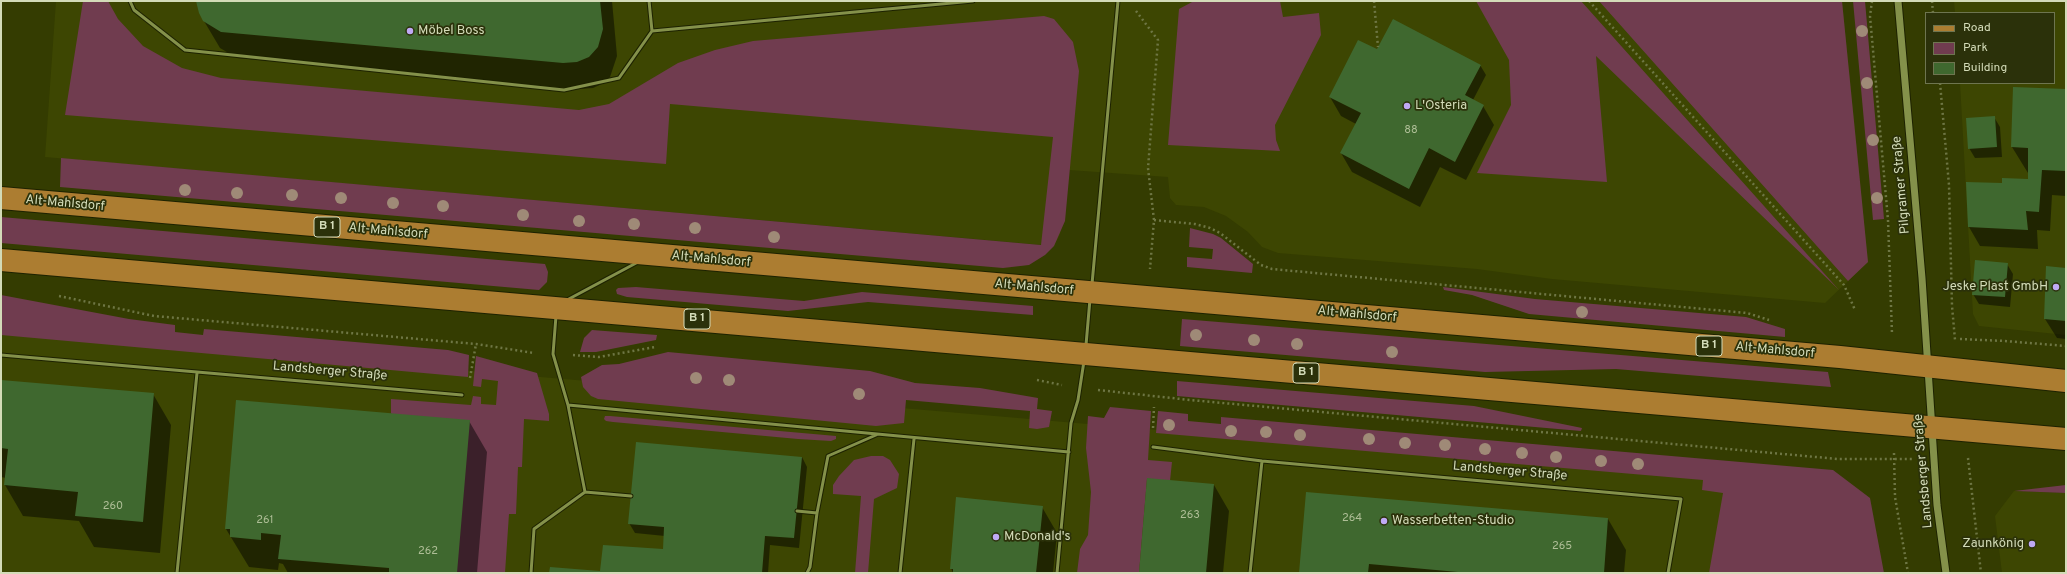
<!DOCTYPE html>
<html>
<head>
<meta charset="utf-8">
<style>
  body { margin:0 }
  #map { position:relative; width:2067px; height:574px; overflow:hidden; background:#343c01; font-family:Overpass,sans-serif }
  canvas { display:block }
  .frame { position:absolute; inset:0; border:2px solid #d3dbb8; pointer-events:none }
  .legend { position:absolute; left:1925px; top:12px; width:130px; height:72px; box-sizing:border-box; background:#2b310a; border:1px solid #6e7550; margin:0; padding:5px 7px; list-style:none; font-size:12px; color:#d3dbb8 }
  .legend li { display:flex; align-items:center; gap:8px; height:20px }
  .legend b { width:20px; border:1px solid #6e7550 }
</style>
</head>
<body>
<div id="map">
<canvas width="2067" height="574"></canvas>
<div class="frame"></div>
<ul class="legend">
<li><b style="height:5px;background:#ac7d31"></b>Road</li>
<li><b style="height:11px;background:#703c4f"></b>Park</li>
<li><b style="height:11px;background:#3f682f"></b>Building</li>
</ul>
</div>
<script>
const c = document.querySelector('canvas').getContext('2d');
c.lineJoin = 'round';
function fillPath(path, color) { c.fillStyle = color; c.fill(path, 'evenodd'); }
const shape = rows => new Path2D(rows.map(r => 'M' + r).join(''));
function strokePath(path, color, width, dash) { c.strokeStyle = color; c.lineWidth = width; c.lineCap = dash ? 'butt' : 'round'; c.setLineDash(dash || []); c.stroke(path); }
function label(font, color, halo, rows, align = 'center') {
  c.font = font + ' Overpass,sans-serif'; c.lineWidth = 3.5; c.setLineDash([]); c.textBaseline = 'middle'; c.strokeStyle = halo; c.fillStyle = color; for (const [text, x, y, turn = 0] of rows) {
    c.save(); c.translate(x, y); c.rotate((+turn || 0) * Math.PI / 180); c.textAlign = isNaN(turn) ? turn : align; if (halo) c.strokeText(text, 0, 0); c.fillText(text, 0, 0); c.restore();
  }
}
const built = shape([
  [56,1,1842,1,1868,262,1825,303,1552,279,1477,269,1278,253,1262,247,1248,232,1226,216,1204,207,1176,205,1170,198,1168,177,1069,170,1060,234,1054,246,45,157],
  [1954,1,2066,1,2066,335,1979,326,1973,314,1960,83,2054,83,2054,13,1955,13],
  [1,313,180,346,1856,490,1884,573,1,573],
  [2014,491,2066,493,2066,573,2002,573,1995,516]
]);
const green = shape([
  [83,1,108,1,118,19,143,46,182,68,221,78,579,110,609,104,678,63,715,50,753,41,1044,16,1054,19,1073,42,1079,71,1065,221,1054,246,1045,255,1029,265,1003,268,60,187,61,158,1041,245,1053,137,670,104,666,164,65,115],
  [1194,1,1280,1,1283,17,1319,13,1321,35,1275,125,1276,140,1280,151,1168,145,1179,9],
  [1476,1,1581,1,1839,290,1596,56,1607,182,1477,173,1511,105,1509,60],
  [1599,1,1842,1,1868,262,1848,281],
  [1853,1,1865,1,1884,219,1873,220],
  [1,217,545,264,548,272,547,282,539,290,1,243],
  [1190,228,1213,234,1221,238,1253,264,1252,273,1187,267,1187,257,1212,259,1213,249,1189,247],
  [636,287,804,301,862,292,1033,306,1033,315,868,302,788,311,627,297,617,294,616,290,618,288],
  [1443,287,1535,299,1746,317,1785,329,1785,337,1529,314,1472,295,1444,290],
  [1,295,129,319,175,325,175,332,203,335,204,329,448,350,469,355,468,377,1,335],
  [1182,319,1828,372,1831,387,1616,369,1485,372,1180,346],
  [592,330,657,335,656,340,596,352,580,352,584,338],
  [668,352,870,371,915,383,980,388,1038,398,1037,409,1052,411,1049,427,1037,429,1029,428,1030,411,906,400,904,423,876,426,598,399,591,396,583,387,581,377,602,365,619,364],
  [476,356,537,373,549,414,549,421,524,419,522,467,518,467,516,514,509,514,505,573,457,573,391,413,391,399,471,405,473,396,481,397,481,404,496,405,498,381,482,379,481,387,473,386],
  [1177,381,1474,406,1582,428,1581,431,1177,396],
  [1110,407,1151,411,1148,460,1172,462,1170,481,1147,479,1139,573,1077,573,1080,549,1088,535,1091,492,1086,448,1088,416,1104,418],
  [1158,411,1188,414,1188,421,1221,424,1221,417,1833,470,1870,498,1884,573,1709,573,1723,493,1702,490,1703,480,1156,433],
  [605,416,610,416,836,436,836,439,831,441,798,439,613,422,606,421,604,419],
  [871,456,883,456,890,460,899,474,897,488,874,499,868,573,855,573,861,496,833,494,833,485,839,476,854,460],
  [2066,485,2066,493,2014,491]
]);
const shadow = shape([
  [197,1,612,1,617,56,610,77,604,83,593,88,579,89,237,58,220,48,204,21],
  [1377,51,1480,65,1486,75,1473,100,1483,106,1494,125,1466,180,1440,167,1420,207,1352,172,1341,153,1356,124,1341,116,1330,97],
  [2066,90,2066,196,2052,195,2050,231,2037,230,2038,249,1980,246,1969,227,1967,183,2003,184,2029,180,2030,173,2028,173,2012,147],
  [1994,117,2000,127,2002,157,1975,158,1969,148],
  [2007,264,2013,274,2010,307,1979,304,1973,294],
  [2066,269,2066,339,2057,338,2045,319],
  [1,381,153,394,171,425,160,553,94,547,79,521,23,516,5,485,6,478,1,477],
  [469,421,487,452,477,573,288,573,283,564,279,563,278,570,249,567,226,529],
  [802,457,807,467,799,548,770,545,768,573,601,573,664,553,665,536,635,533,629,523],
  [1214,485,1229,511,1223,573,1140,573],
  [1042,507,1057,533,1053,573,953,573,951,568],
  [1608,519,1626,550,1624,573,1300,573]
]);
const building = shape([
  [196,1,600,1,603,29,598,47,589,57,577,62,563,63,221,32,203,21,199,13],
  [1393,19,1481,65,1465,95,1484,105,1455,162,1429,148,1409,189,1340,153,1361,113,1329,97,1358,40,1377,49],
  [2013,87,2066,89,2066,171,2042,170,2039,212,2026,211,2028,230,1968,227,1966,182,2002,183,2002,178,2028,179,2028,148,2011,147],
  [1995,116,1997,147,1968,149,1966,118],
  [1975,260,2008,263,2005,297,1972,295],
  [2046,266,2066,268,2066,321,2044,319],
  [1,380,154,393,143,522,75,516,78,492,4,485,8,449,1,448],
  [236,400,470,420,457,573,389,573,389,568,278,559,281,535,261,533,261,540,230,537,230,529,225,529],
  [636,442,802,457,794,538,765,536,762,573,549,573,550,567,600,571,603,545,663,549,664,527,628,524],
  [1147,478,1214,484,1206,573,1139,573],
  [1306,492,1608,518,1604,573,1469,573,1369,564,1368,573,1299,573],
  [956,497,1043,506,1036,573,953,573,953,569,950,569]
]);
const path = shape([
  [1374,1,1378,47],
  [1589,1,1844,285,1855,310],
  [1872,1,1870,16,1888,220,1892,334],
  [1932,1,1933,13],
  [1136,11,1158,40,1148,168,1154,220,1150,269],
  [1940,83,1949,185,1952,306,1955,340],
  [1154,220,1195,224,1210,228,1220,233,1261,265,1272,269,1747,313,1769,320],
  [59,296,154,316,476,344,534,353],
  [1960,339,2005,341,2066,346],
  [573,355,599,357,655,347],
  [470,378,476,344],
  [1037,380,1062,385],
  [1098,390,1190,400,1838,459,1914,459],
  [1153,428,1154,407],
  [1894,453,1895,497,1908,573],
  [1968,458,1981,573]
]);
const service = shape([
  [130,1,134,10,185,50,564,90,619,78,652,31,973,1],
  [649,1,652,31],
  [1092,284,1118,1],
  [567,300,638,262],
  [556,316,553,354,568,405,1069,452],
  [1086,345,1090,299],
  [1,355,462,395],
  [568,405,585,492,631,496],
  [1153,447,1262,461,1681,499,1668,573],
  [797,511,817,513,828,456,876,435],
  [177,573,197,373],
  [531,573,534,529,585,492],
  [807,573,810,567,817,513],
  [900,573,914,439],
  [1057,573,1071,423,1078,400,1084,361],
  [1250,573,1262,461]
]);
const tertiary = shape([
  [1898,1,1922,278,1937,505,1946,573]
]);
const primary = shape([
  [1,198,1840,357,2066,381],
  [1,260,2066,439]
]);
const trees = [
  [1862,31],
  [1867,83],
  [1873,140],
  [185,190],
  [237,193],
  [292,195],
  [341,198],
  [1877,198],
  [393,203],
  [443,206],
  [523,215],
  [579,221],
  [634,224],
  [695,228],
  [774,237],
  [1582,312],
  [1196,335],
  [1254,340],
  [1297,344],
  [1392,352],
  [696,378],
  [729,380],
  [859,394],
  [1169,425],
  [1231,431],
  [1266,432],
  [1300,435],
  [1369,439],
  [1405,443],
  [1445,445],
  [1485,449],
  [1522,453],
  [1556,457],
  [1601,461],
  [1638,464]
];
const markers = [
  [410,31,4,"#bfa9f4"],
  [1407,106,4,"#bfa9f4"],
  [2056,287,4,"#bfa9f4"],
  [1384,521,4,"#bfa9f4"],
  [996,537,4,"#bfa9f4"],
  [2032,544,4,"#bfa9f4"]
];
const numberNames = [
  ["88",1411,131],
  ["260",113,507],
  ["263",1190,516],
  ["264",1352,519],
  ["261",265,521],
  ["265",1562,547],
  ["262",428,552]
];
const shields = [
  [327,227,26],
  [697,319,26],
  [1709,346,26],
  [1306,373,26]
];
const shieldNames = [
  ["B 1",327,227],
  ["B 1",697,319],
  ["B 1",1709,346],
  ["B 1",1306,373]
];
const poiNames = [
  ["Möbel Boss",418,31],
  ["L'Osteria",1415,106],
  ["Jeske Plast GmbH",2048,287,"right"],
  ["Wasserbetten-Studio",1392,521],
  ["McDonald's",1004,537],
  ["Zaunkönig",2024,544,"right"]
];
const streetNames = [
  ["Pilgramer Straße",1902,185,-95],
  ["Alt-Mahlsdorf",65,204,5],
  ["Alt-Mahlsdorf",388,232,5],
  ["Alt-Mahlsdorf",711,260,5],
  ["Alt-Mahlsdorf",1034,288,5],
  ["Alt-Mahlsdorf",1357,315,5],
  ["Alt-Mahlsdorf",1775,351,5],
  ["Landsberger Straße",330,372,5],
  ["Landsberger Straße",1924,471,-95],
  ["Landsberger Straße",1510,472,5]
];
fillPath(built, '#3d4602');
fillPath(green, '#703c4f');
fillPath(shadow, '#0007');
fillPath(building, '#3f682f');
strokePath(service, '#1d2200', 5);
strokePath(tertiary, '#1d2200', 9);
strokePath(primary, '#1d2200', 24);
strokePath(path, '#6e7644', 2.5, [2, 3]);
strokePath(service, '#84914a', 3);
strokePath(tertiary, '#84914a', 7);
strokePath(primary, '#ac7d31', 22);
c.fillStyle = '#9f8a77';
for (const [x, y] of trees) { c.beginPath(); c.arc(x, y, 6, 0, 2 * Math.PI); c.fill(); }
for (const [x, y, r, color] of markers) { const dot = new Path2D(); dot.arc(x, y, r, 0, 2 * Math.PI); c.fillStyle = color; c.fill(dot); strokePath(dot, '#2b310a', 1.5); }
label('11px', '#aebe96', null, numberNames);
for (const [x, y, w] of shields) { const box = new Path2D(); box.roundRect(x - w / 2, y - 10, w, 20, 3); c.fillStyle = '#2b310a'; c.fill(box); strokePath(box, '#d3dbb8', 1); }
label('bold 12px', '#d3dbb8', null, shieldNames);
label('13px', '#d3dbb8', '#2b310a', poiNames, 'left');
label('13px', '#d3dbb8', '#2b310a', streetNames);
</script>
</body>
</html>
